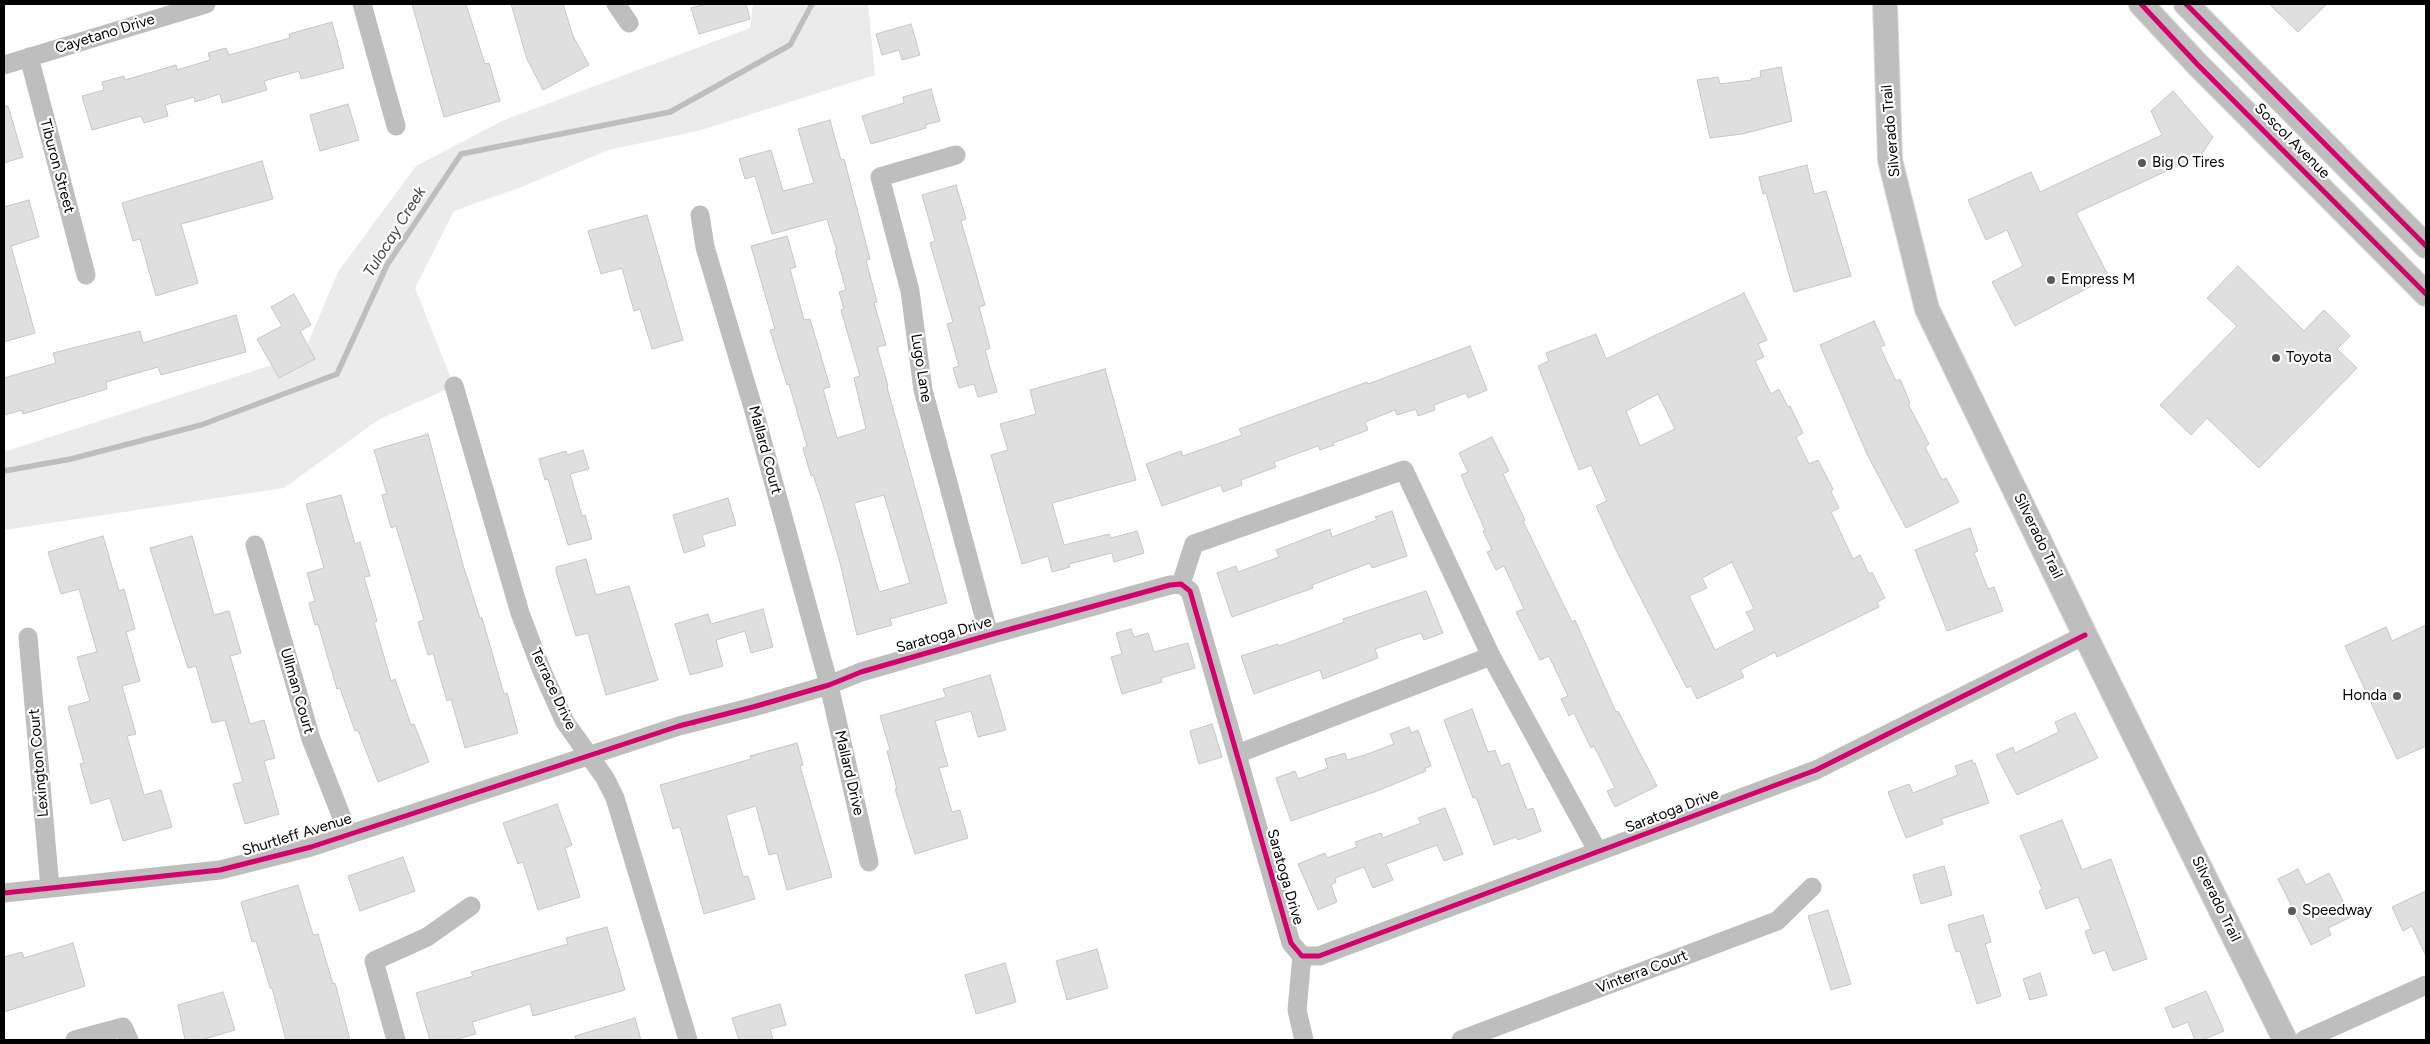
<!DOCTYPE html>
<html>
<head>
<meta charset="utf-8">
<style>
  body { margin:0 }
  #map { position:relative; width:2430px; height:1044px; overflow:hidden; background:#fff; font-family:Figtree,sans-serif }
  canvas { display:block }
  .frame { position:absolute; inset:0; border:5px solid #000; pointer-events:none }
</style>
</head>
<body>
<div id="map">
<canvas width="2430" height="1044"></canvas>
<div class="frame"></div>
</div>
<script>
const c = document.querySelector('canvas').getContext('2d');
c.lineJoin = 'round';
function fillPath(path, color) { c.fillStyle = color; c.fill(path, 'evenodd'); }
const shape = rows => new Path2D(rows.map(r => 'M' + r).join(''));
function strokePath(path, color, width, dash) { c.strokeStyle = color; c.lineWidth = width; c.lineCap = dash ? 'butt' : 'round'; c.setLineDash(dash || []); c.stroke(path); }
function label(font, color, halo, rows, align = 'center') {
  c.font = font + ' Figtree,sans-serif'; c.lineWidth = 4.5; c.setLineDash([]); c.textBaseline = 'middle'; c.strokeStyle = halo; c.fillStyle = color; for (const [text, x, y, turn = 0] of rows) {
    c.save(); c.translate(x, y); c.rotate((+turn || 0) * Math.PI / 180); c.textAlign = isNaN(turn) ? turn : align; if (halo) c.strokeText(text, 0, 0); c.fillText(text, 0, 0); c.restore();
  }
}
const green = shape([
  [753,4,868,4,875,75,698,131,608,150,524,186,454,211,415,288,454,386,378,420,284,488,4,530,4,452,303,355,338,272,416,166,504,120,750,28]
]);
const stream = shape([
  [4,471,71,459,201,425,337,374,387,265,461,154,670,112,790,45,812,4]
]);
const building = shape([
  [412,4,466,4,485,64,489,63,500,101,444,117,412,4],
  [511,4,563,4,573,36,589,65,543,90,527,59,511,4],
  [706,4,746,4,750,19,699,34,691,8,706,4],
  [2269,4,2327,4,2298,32,2269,4],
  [332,22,344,68,301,79,299,71,264,81,267,90,222,103,220,94,195,102,194,97,165,105,168,116,144,123,141,116,92,130,82,96,104,90,102,82,124,76,125,80,176,65,177,70,210,60,208,53,226,48,229,55,290,38,289,34,332,22],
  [911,24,920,55,902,60,899,50,882,55,876,34,911,24],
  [1781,67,1792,121,1742,134,1710,138,1697,80,1718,77,1720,84,1752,80,1751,79,1761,77,1760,71,1781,67],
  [931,89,940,121,925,125,926,128,871,144,862,116,904,103,903,97,931,89],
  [2173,91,2213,137,2201,155,2076,213,2109,277,2015,326,1992,282,2023,266,2007,230,1986,240,1968,200,2031,172,2040,192,2162,135,2151,111,2173,91],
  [348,104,359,140,320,151,310,115,348,104],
  [4,106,8,106,23,157,4,163,4,106],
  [830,120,841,160,844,159,870,259,866,260,877,302,874,303,886,345,877,347,888,386,887,387,947,603,890,619,892,625,857,635,840,563,822,501,813,475,811,476,803,448,807,446,789,384,787,385,770,330,775,329,751,246,787,236,796,267,790,269,804,320,810,319,830,387,823,389,837,438,866,429,854,378,860,376,841,310,844,309,839,292,846,290,835,251,837,251,827,219,772,234,755,176,745,179,739,159,771,150,783,191,814,183,798,129,830,120],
  [884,495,910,583,879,592,854,503,884,495],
  [262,161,273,199,181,224,198,283,156,296,140,239,133,241,122,203,262,161],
  [1807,165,1814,194,1826,191,1851,276,1794,292,1766,193,1763,194,1759,177,1807,165],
  [956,185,966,219,961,221,985,305,979,307,990,348,985,350,997,392,978,397,974,384,959,388,953,368,959,366,947,324,953,322,930,243,935,241,922,195,956,185],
  [29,200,39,237,11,246,35,333,4,342,4,207,29,200],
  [647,215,683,340,652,349,640,309,634,311,622,268,601,274,588,231,647,215],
  [2238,266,2304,331,2324,310,2350,336,2337,349,2357,368,2259,468,2207,418,2191,435,2160,405,2237,326,2207,298,2238,266],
  [1744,293,1767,340,1758,344,1764,357,1755,361,1771,394,1779,389,1788,407,1790,406,1803,433,1796,437,1809,464,1818,460,1833,489,1831,492,1839,508,1831,512,1853,559,1860,555,1869,574,1872,572,1885,598,1877,602,1879,607,1777,657,1775,652,1740,670,1744,677,1697,699,1691,686,1687,688,1617,552,1596,506,1607,501,1591,465,1579,470,1538,366,1549,361,1546,353,1596,334,1606,359,1744,293],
  [1658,394,1675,429,1640,446,1626,411,1658,394],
  [1732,562,1754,609,1746,612,1755,630,1715,650,1689,596,1707,588,1702,578,1732,562],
  [294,294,311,325,300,331,315,359,279,378,257,339,282,326,271,307,294,294],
  [236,315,246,352,161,375,158,367,106,382,107,389,23,414,22,410,4,415,4,378,56,363,53,353,140,331,143,343,236,315],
  [1874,321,1885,345,1880,347,1896,381,1900,379,1910,403,1908,404,1929,444,1925,447,1942,480,1946,478,1959,502,1906,528,1867,454,1820,345,1874,321],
  [1470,346,1487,390,1468,398,1466,393,1434,405,1435,410,1418,416,1416,409,1397,415,1395,410,1365,422,1368,430,1333,443,1334,445,1320,450,1318,446,1274,462,1276,467,1241,480,1242,485,1223,492,1221,485,1162,506,1146,464,1181,451,1183,456,1242,435,1239,429,1367,382,1368,384,1470,346],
  [1105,369,1136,480,1052,503,1064,545,1109,534,1111,538,1137,531,1144,553,1114,562,1112,553,1069,564,1070,567,1052,572,1048,556,1022,564,991,455,1008,450,1000,424,1036,414,1030,390,1105,369],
  [428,434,463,565,480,618,482,618,504,694,507,693,518,733,465,748,451,699,447,701,433,653,428,655,418,622,424,620,396,526,391,528,382,495,387,494,374,450,428,434],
  [1492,437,1509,471,1503,474,1525,520,1523,521,1572,622,1575,620,1616,712,1618,711,1657,786,1615,807,1607,791,1615,788,1594,746,1591,748,1574,713,1569,716,1561,699,1568,696,1549,656,1540,660,1516,612,1524,609,1504,566,1496,570,1487,552,1492,550,1483,531,1485,530,1461,475,1468,472,1459,453,1492,437],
  [583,450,589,469,570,474,582,516,585,515,592,539,568,545,548,479,545,480,539,459,566,451,567,455,583,450],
  [341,495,355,544,360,542,370,576,364,577,377,621,374,622,391,681,395,679,411,725,414,724,429,762,378,782,358,730,355,731,340,688,337,689,318,624,315,625,309,603,315,601,307,573,324,568,306,504,341,495],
  [728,498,736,525,702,535,705,546,684,553,673,515,728,498],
  [1392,511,1407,556,1372,568,1370,563,1312,585,1313,588,1232,617,1217,573,1236,566,1238,572,1279,557,1276,550,1330,529,1332,537,1377,520,1375,517,1392,511],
  [1970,528,1978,551,1974,553,1988,589,1994,587,2003,611,1947,631,1915,550,1970,528],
  [103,536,119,591,124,589,135,629,126,632,140,681,122,686,136,734,127,736,144,795,161,790,172,827,123,841,110,798,91,804,80,764,84,763,68,707,90,701,77,657,97,652,79,589,61,594,48,552,103,536],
  [192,536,214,615,229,611,241,653,230,656,250,724,264,720,275,758,264,761,279,814,245,824,233,784,243,782,225,720,212,723,196,666,188,668,150,548,192,536],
  [586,559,596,595,629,586,658,680,606,695,588,633,576,636,556,572,556,567,586,559],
  [1426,591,1443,633,1424,640,1421,633,1403,639,1375,649,1378,658,1323,679,1320,670,1254,694,1241,656,1278,644,1279,646,1344,622,1343,619,1426,591],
  [763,609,773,647,751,653,745,631,716,640,723,666,690,675,675,624,708,614,711,624,763,609],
  [2426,625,2426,746,2397,759,2345,646,2386,627,2392,641,2426,625],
  [1131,629,1134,637,1148,633,1154,652,1188,643,1195,668,1161,678,1162,682,1122,694,1111,657,1122,654,1116,633,1131,629],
  [990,675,1006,730,978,737,971,711,935,721,948,766,939,768,952,812,960,810,968,838,915,854,895,789,897,789,887,751,890,750,880,716,946,697,943,689,990,675],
  [1472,709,1488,752,1495,750,1501,766,1509,763,1527,810,1533,808,1541,831,1518,840,1516,837,1494,845,1476,797,1473,798,1444,720,1472,709],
  [2075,713,2098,758,2017,795,1996,755,2013,747,2015,753,2059,732,2055,722,2075,713],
  [1212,724,1222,757,1199,764,1190,731,1212,724],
  [1409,727,1411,733,1418,730,1431,766,1425,768,1426,771,1377,791,1291,821,1276,778,1295,771,1298,779,1328,768,1325,759,1345,753,1347,760,1365,755,1394,744,1390,734,1409,727],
  [797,743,803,765,800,766,832,877,787,890,777,853,769,855,756,806,726,815,743,877,748,876,755,899,704,914,680,827,673,829,660,785,751,759,750,756,797,743],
  [1972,760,1973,764,1975,763,1989,803,1941,819,1943,824,1906,838,1888,792,1909,784,1913,793,1958,775,1955,766,1972,760],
  [557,804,572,845,565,848,580,897,538,910,523,862,518,864,503,823,557,804],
  [1445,808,1463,854,1444,861,1437,845,1386,864,1393,880,1373,888,1364,867,1335,878,1336,882,1331,885,1337,902,1318,910,1298,864,1325,853,1327,858,1357,847,1355,842,1381,833,1383,838,1421,823,1418,818,1445,808],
  [2062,820,2082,870,2111,859,2147,959,2113,971,2105,950,2093,954,2085,931,2091,929,2078,897,2046,909,2039,891,2042,889,2020,836,2062,820],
  [403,857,415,891,360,911,348,876,403,857],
  [1944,866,1952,895,1921,904,1913,875,1944,866],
  [2298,869,2306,885,2329,873,2351,917,2328,928,2331,935,2311,945,2278,879,2298,869],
  [298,885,313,935,318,934,333,984,335,983,350,1040,286,1040,272,988,270,988,256,941,252,942,241,902,298,885],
  [2426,891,2426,956,2412,926,2403,931,2392,907,2426,891],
  [1828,910,1851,984,1831,990,1808,916,1828,910],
  [1983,915,1991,942,1985,944,2001,996,1977,1004,1960,951,1956,952,1948,925,1983,915],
  [607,927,625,990,533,1016,530,1004,472,1022,476,1034,453,1040,430,1040,416,993,473,976,471,972,568,944,566,938,607,927],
  [73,943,85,986,4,1012,4,957,22,952,24,958,73,943],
  [1097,949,1108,988,1067,1000,1056,961,1097,949],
  [1005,963,1016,1002,976,1014,965,975,1005,963],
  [2040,973,2047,995,2030,1000,2023,979,2040,973],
  [2206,991,2224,1031,2202,1040,2195,1040,2188,1022,2173,1028,2165,1008,2206,991],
  [223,992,235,1030,201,1040,185,1040,178,1005,223,992],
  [780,1004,786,1025,770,1029,773,1040,739,1040,732,1018,780,1004],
  [635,1018,641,1040,576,1040,575,1036,635,1018]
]);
const minor = shape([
  [362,4,396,126],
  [616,4,629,23],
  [29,57,86,275],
  [4,65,206,4],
  [956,155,880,177,910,291,923,390,989,635],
  [700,215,705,247,754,411,829,685,869,862],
  [454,386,520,613,542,671,565,722,605,778,615,798,688,1040],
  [255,545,311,739,348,833],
  [1181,584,1194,544,1404,470,1491,656,1598,852],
  [28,637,50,888],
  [1237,754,1491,656],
  [4,893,220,870,311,847,679,726,753,707,829,685,861,672,989,635,1170,585,1181,584,1190,591,1291,943,1302,956,1319,956,1816,770,2085,635],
  [1302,956,1297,1010,1304,1040],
  [75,1040,123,1027,129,1040],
  [396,1040,374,961,427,937,471,906],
  [1461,1040,1777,921,1812,887],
  [2304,1040,2426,985]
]);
const major = shape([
  [1885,4,1890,160,1927,309,2085,635,2285,1040],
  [2141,4,2198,65,2426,294],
  [2186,4,2426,246]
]);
const cycleway = shape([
  [2141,4,2198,65,2426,294],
  [2186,4,2426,246],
  [4,893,220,870,311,847,679,726,753,707,829,685,861,672,989,635,1170,585,1181,584,1190,591,1291,943,1302,956,1319,956,1816,770,2085,635]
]);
const markers = [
  [2142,163,5,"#595959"],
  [2051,280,5,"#595959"],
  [2276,358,5,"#595959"],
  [2397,696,5,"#595959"],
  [2292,911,5,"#595959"]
];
const streetNames = [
  ["Cayetano Drive",105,34,-17],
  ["Silverado Trail",1891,131,-95],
  ["Soscol Avenue",2292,141,45],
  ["Tiburon Street",57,166,75],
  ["Lugo Lane",921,368,81],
  ["Mallard Court",765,450,75],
  ["Silverado Trail",2038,536,64],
  ["Saratoga Drive",944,635,-16],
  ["Terrace Drive",553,689,65],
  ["Ullman Court",297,691,74],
  ["Lexington Court",39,763,-95],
  ["Mallard Drive",849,773,77],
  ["Saratoga Drive",1672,811,-21],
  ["Shurtleff Avenue",297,835,-17],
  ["Saratoga Drive",1285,877,74],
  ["Silverado Trail",2216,899,64],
  ["Vinterra Court",1642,972,-21]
];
const poiNames = [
  ["Big O Tires",2152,163],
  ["Empress M",2061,280],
  ["Toyota",2286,358],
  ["Honda",2387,696,"right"],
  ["Speedway",2302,911]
];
const waterNames = [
  ["Tulocay Creek",395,232,-58]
];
fillPath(green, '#ebebeb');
strokePath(stream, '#bebebe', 5.5);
fillPath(building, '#dfdfdf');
strokePath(building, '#c6c6c6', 1);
strokePath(major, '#dbdbdb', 26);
strokePath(minor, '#bebebe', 19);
strokePath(major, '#bebebe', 24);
strokePath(cycleway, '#d6006c', 5);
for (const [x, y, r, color] of markers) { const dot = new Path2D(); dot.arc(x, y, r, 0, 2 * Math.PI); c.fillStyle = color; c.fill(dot); strokePath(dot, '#fff', 2); }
label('15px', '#000', '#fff', streetNames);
label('15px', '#000', '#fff', poiNames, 'left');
label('italic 16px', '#434343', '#fff', waterNames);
</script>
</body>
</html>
